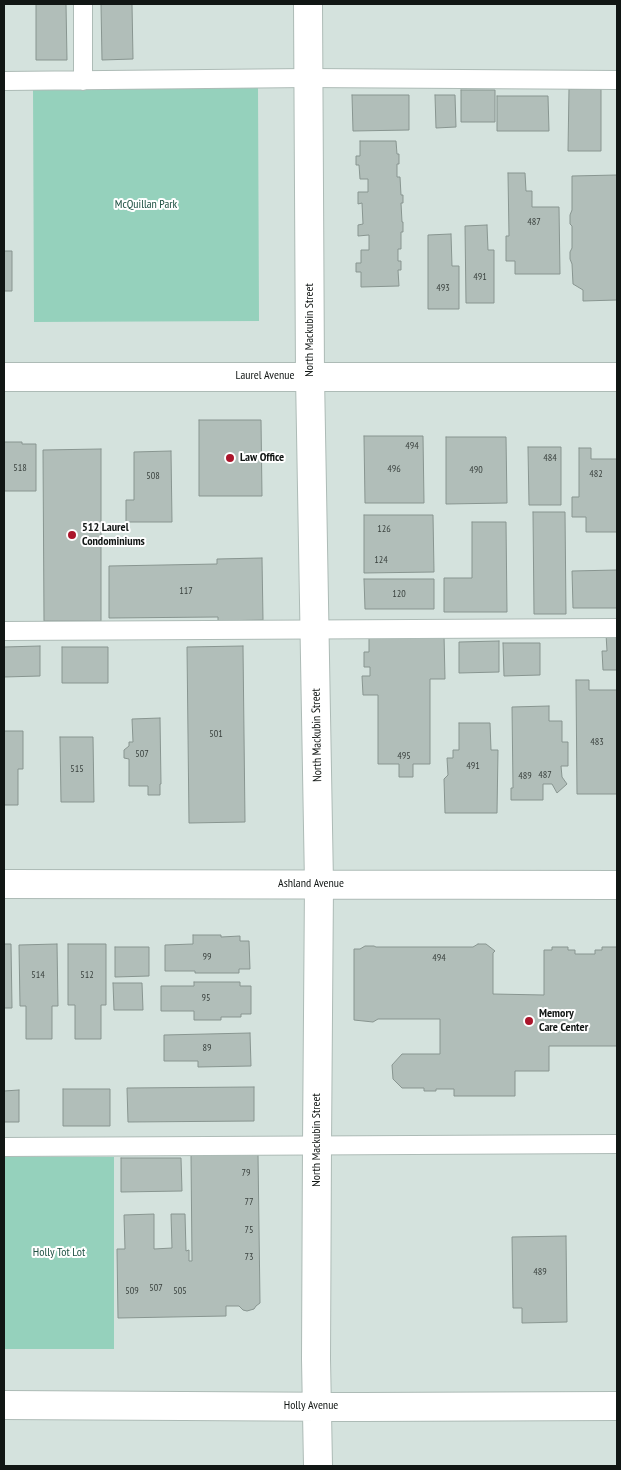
<!DOCTYPE html>
<html>
<head>
<meta charset="utf-8">
<style>
  body { margin:0 }
  #map { position:relative; width:621px; height:1470px; overflow:hidden; background:#d4e2dd; font-family:"PT Sans Narrow",sans-serif }
  canvas { display:block }
  .frame { position:absolute; inset:0; border:5px solid #111614; pointer-events:none }
</style>
</head>
<body>
<div id="map">
<canvas width="621" height="1470"></canvas>
<div class="frame"></div>
</div>
<script>
const c = document.querySelector('canvas').getContext('2d');
c.lineJoin = 'round';
function fillPath(path, color) { c.fillStyle = color; c.fill(path, 'evenodd'); }
const shape = rows => new Path2D(rows.map(r => 'M' + r).join(''));
function strokePath(path, color, width, dash) { c.strokeStyle = color; c.lineWidth = width; c.lineCap = dash ? 'butt' : 'round'; c.setLineDash(dash || []); c.stroke(path); }
function label(font, color, halo, rows, align = 'center') {
  c.font = font + ' "PT Sans Narrow",sans-serif'; c.lineWidth = 4; c.setLineDash([]); c.textBaseline = 'middle'; c.strokeStyle = halo; c.fillStyle = color; for (const [text, x, y, turn = 0] of rows) {
    c.save(); c.translate(x, y); c.rotate((+turn || 0) * Math.PI / 180); c.textAlign = isNaN(turn) ? turn : align; if (halo) c.strokeText(text, 0, 0); c.fillText(text, 0, 0); c.restore();
  }
}
const green = shape([
  [258,88,259,321,34,322,33,89],
  [4,1157,114,1157,114,1349,4,1349]
]);
const building = shape([
  [36,4,66,4,67,60,36,60,36,4],
  [101,4,132,4,133,59,102,60,101,4],
  [569,89,601,89,601,151,568,151,569,89],
  [461,90,495,90,495,122,461,122,461,90],
  [352,95,409,95,409,130,353,131,352,95],
  [435,95,455,95,456,127,436,128,435,95],
  [497,96,548,96,549,131,497,131,497,96],
  [360,141,396,141,397,154,399,154,399,164,397,164,397,177,400,177,401,195,403,195,403,203,401,203,402,222,403,222,403,232,401,232,401,249,398,249,398,261,401,261,401,270,398,270,399,286,361,287,361,272,356,272,356,263,361,263,361,250,369,250,369,235,358,236,358,225,363,224,362,203,358,204,358,192,368,192,368,179,360,179,359,165,356,165,356,156,360,156,360,141],
  [508,173,525,173,526,191,532,191,532,207,559,207,560,274,515,274,515,261,506,261,506,236,509,236,508,173],
  [617,175,617,300,583,301,583,290,573,284,572,264,570,259,570,252,572,248,572,226,570,224,570,215,572,210,572,176,617,175],
  [487,225,488,250,494,250,494,303,466,303,465,226,487,225],
  [451,234,452,266,459,266,459,309,428,309,428,235,451,234],
  [4,251,12,251,12,291,4,291,4,251],
  [199,420,261,420,262,496,199,496,199,420],
  [364,436,423,436,424,503,365,503,364,436],
  [446,437,506,437,507,503,446,504,446,437],
  [4,442,22,442,22,444,36,444,36,491,4,491,4,442],
  [528,447,561,447,561,505,529,505,528,447],
  [579,448,591,448,591,459,617,459,617,532,586,532,586,517,572,517,572,497,579,497,579,448],
  [101,449,101,621,44,621,43,450,101,449],
  [171,451,172,522,126,522,126,500,134,500,134,452,171,451],
  [533,512,565,512,566,614,534,614,533,512],
  [364,515,433,515,434,572,364,573,364,515],
  [472,522,506,522,507,612,444,612,444,578,472,578,472,522],
  [262,558,263,620,218,621,218,617,109,618,109,566,217,564,217,559,262,558],
  [617,570,617,608,573,608,572,571,617,570],
  [364,579,434,579,434,609,365,609,364,579],
  [617,633,617,670,603,670,602,651,607,651,606,634,617,633],
  [444,635,445,679,430,679,430,764,413,764,413,777,399,777,399,764,378,764,378,695,363,695,362,676,370,676,370,667,364,667,364,652,369,652,369,636,444,635],
  [499,641,499,672,459,673,459,642,499,641],
  [503,643,540,643,540,675,504,676,503,643],
  [40,646,40,676,4,677,4,647,40,646],
  [243,646,245,822,189,823,187,647,243,646],
  [62,647,108,647,108,683,62,683,62,647],
  [576,680,589,680,589,690,617,690,617,794,577,794,576,680],
  [549,706,549,721,562,721,562,742,568,742,568,766,561,766,562,777,567,784,557,793,552,784,543,784,543,800,511,800,511,788,513,788,512,707,549,706],
  [160,718,161,784,160,784,160,795,148,795,148,786,129,786,129,759,124,758,124,750,129,746,129,742,133,742,132,719,160,718],
  [459,723,490,723,491,750,498,750,497,813,445,813,444,779,448,775,447,758,453,758,453,750,459,750,459,723],
  [4,731,23,731,23,769,18,769,18,805,4,805,4,731],
  [60,737,93,737,94,802,61,802,60,737],
  [193,935,221,935,221,937,240,936,240,941,249,941,250,969,239,969,239,973,195,973,195,971,165,971,165,945,193,944,193,935],
  [4,944,11,944,12,1008,4,1008,4,1039,4,944],
  [57,944,58,1006,52,1006,52,1039,26,1039,26,1006,20,1006,19,945,57,944],
  [68,944,106,944,106,1005,101,1005,101,1039,75,1039,75,1005,68,1005,68,944],
  [478,944,486,944,495,951,493,953,493,994,544,995,544,950,552,950,552,947,568,947,568,950,575,950,575,954,595,954,595,950,602,950,602,947,617,947,617,1046,549,1046,549,1071,515,1071,515,1096,454,1096,454,1089,436,1089,436,1091,424,1091,424,1088,402,1088,393,1079,392,1065,402,1054,440,1054,440,1019,378,1019,373,1022,354,1020,354,949,360,949,365,946,374,946,376,947,473,947,478,944],
  [115,947,149,947,149,976,115,977,115,947],
  [194,982,240,982,240,986,251,986,251,1014,241,1014,241,1017,221,1017,221,1020,194,1020,194,1011,161,1011,161,986,194,986,194,982],
  [113,983,142,983,143,1010,114,1010,113,983],
  [250,1033,251,1066,198,1067,198,1061,164,1061,164,1035,250,1033],
  [254,1087,254,1121,128,1122,127,1088,254,1087],
  [63,1089,110,1089,110,1126,63,1126,63,1089],
  [19,1090,19,1122,4,1122,4,1091,19,1090],
  [191,1154,258,1154,260,1303,256,1306,254,1309,247,1311,243,1310,239,1306,226,1306,226,1316,118,1318,117,1249,125,1249,124,1215,154,1214,154,1249,172,1248,171,1214,185,1214,186,1251,189,1250,189,1261,192,1261,191,1154],
  [121,1158,181,1158,182,1191,121,1192,121,1158],
  [566,1236,567,1322,522,1323,522,1308,513,1308,512,1237,566,1236]
]);
const service = shape([
  [83,4,83,81],
  [4,81,308,78,617,80],
  [4,631,617,628],
  [4,1147,617,1144]
]);
const minor = shape([
  [308,4,310,376,319,884,317,1145,316,1359,318,1466],
  [4,377,617,377],
  [4,884,617,885],
  [4,1405,362,1407,617,1406]
]);
const markers = [
  [230,458,5,"#ab152b"],
  [72,535,5,"#ab152b"],
  [529,1021,5,"#ab152b"]
];
const numberNames = [
  ["487",534,222],
  ["491",480,277],
  ["493",443,288],
  ["494",412,446],
  ["484",550,458],
  ["518",20,468],
  ["496",394,469],
  ["490",476,470],
  ["482",596,474],
  ["508",153,476],
  ["126",384,529],
  ["124",381,560],
  ["117",186,591],
  ["120",399,594],
  ["501",216,734],
  ["483",597,742],
  ["507",142,754],
  ["495",404,756],
  ["491",473,766],
  ["515",77,769],
  ["487",545,775],
  ["489",525,776],
  ["99",207,957],
  ["494",439,958],
  ["514",38,975],
  ["512",87,975],
  ["95",206,998],
  ["89",207,1048],
  ["79",246,1173],
  ["77",249,1202],
  ["75",249,1230],
  ["73",249,1257],
  ["489",540,1272],
  ["507",156,1288],
  ["509",132,1291],
  ["505",180,1291]
];
const parkNames = [
  ["McQuillan Park",146,205],
  ["Holly Tot Lot",59,1253]
];
const streetNames = [
  ["North Mackubin Street",310,330,-90],
  ["Laurel Avenue",265,376],
  ["North Mackubin Street",317,735,-91],
  ["Ashland Avenue",311,884],
  ["North Mackubin Street",317,1140,-90],
  ["Holly Avenue",311,1406]
];
const poiNames = [
  ["Law Office",240,458],
  ["512 Laurel",82,528],
  ["Condominiums",82,542],
  ["Memory",539,1014],
  ["Care Center",539,1028]
];
fillPath(green, '#95d1bc');
fillPath(building, '#b1beb9');
strokePath(building, '#889590', 1);
strokePath(service, '#adbbb6', 20);
strokePath(minor, '#adbbb6', 30);
strokePath(service, '#fff', 18);
strokePath(minor, '#fff', 28);
for (const [x, y, r, color] of markers) { const dot = new Path2D(); dot.arc(x, y, r, 0, 2 * Math.PI); c.fillStyle = color; c.fill(dot); strokePath(dot, '#fff', 2); }
label('10px', '#39403d', null, numberNames);
label('12px', '#205244', '#fff', parkNames);
label('12px', '#111614', '#fff', streetNames);
label('bold 12px', '#111614', '#fff', poiNames, 'left');
</script>
</body>
</html>
